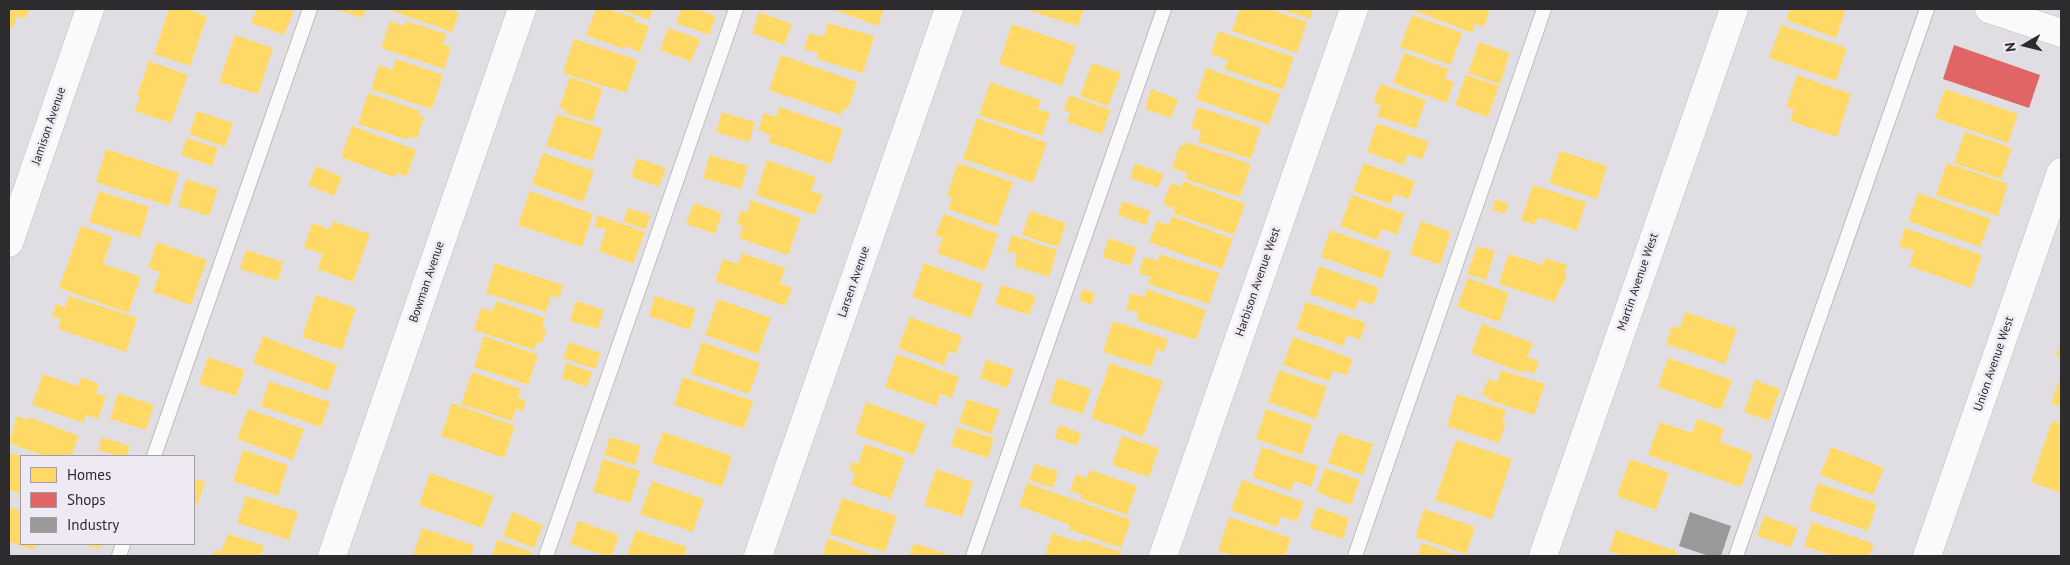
<!DOCTYPE html>
<html>
<head>
<meta charset="utf-8">
<style>
  body { margin:0 }
  #map { position:relative; width:2070px; height:565px; overflow:hidden; background:#e1dee3; font-family:"PT Sans",sans-serif }
  canvas { display:block }
  .frame { position:absolute; inset:0; border:10px solid #2d2b2e; pointer-events:none }
  .legend { position:absolute; left:20px; top:455px; width:175px; height:90px; box-sizing:border-box; background:#eee9f2; border:1px solid #a19da4; margin:0; padding:6px 9px; list-style:none; font-size:15px; color:#2d2b2e }
  .legend li { display:flex; align-items:center; gap:10px; height:25px }
  .legend b { width:25px; border:1px solid #a19da4 }
  .north { position:absolute; left:2000px; top:20px; width:50px; height:50px; -webkit-text-stroke:4px #eee9f2; paint-order:stroke; rotate:262deg; font-size:14px; font-weight:700; line-height:20px; text-align:center; color:#2d2b2e }
  .north::after { content:''; display:block; margin:auto; width:18px; height:22px; background:#2d2b2e; clip-path:polygon(50% 0,100% 100%,50% 72%,0 100%) }
</style>
</head>
<body>
<div id="map">
<canvas width="2070" height="565"></canvas>
<div class="frame"></div>
<ul class="legend">
<li><b style="height:14px;background:#ffd966"></b>Homes</li>
<li><b style="height:14px;background:#e06666"></b>Shops</li>
<li><b style="height:14px;background:#999"></b>Industry</li>
</ul>
<div class="north">N</div>
</div>
<script>
const c = document.querySelector('canvas').getContext('2d');
c.lineJoin = 'round';
function fillPath(path, color) { c.fillStyle = color; c.fill(path, 'evenodd'); }
const shape = rows => new Path2D(rows.map(r => 'M' + r).join(''));
function strokePath(path, color, width, dash) { c.strokeStyle = color; c.lineWidth = width; c.lineCap = dash ? 'butt' : 'round'; c.setLineDash(dash || []); c.stroke(path); }
function label(font, color, halo, rows, align = 'center') {
  c.font = font + ' "PT Sans",sans-serif'; c.lineWidth = 5; c.setLineDash([]); c.textBaseline = 'middle'; c.strokeStyle = halo; c.fillStyle = color; for (const [text, x, y, turn = 0] of rows) {
    c.save(); c.translate(x, y); c.rotate((+turn || 0) * Math.PI / 180); c.textAlign = isNaN(turn) ? turn : align; if (halo) c.strokeText(text, 0, 0); c.fillText(text, 0, 0); c.restore();
  }
}
const homes = shape([
  [9,9,29,9,25,19,17,16,13,28,9,27],
  [169,9,186,9,207,16,190,66,154,54],
  [257,9,294,10,284,35,251,23],
  [334,9,366,9,363,18],
  [387,9,455,9,454,11,459,13,452,32],
  [596,9,608,9,635,18,634,21,649,26,640,52,624,46,623,49,586,35],
  [619,9,653,9,649,20],
  [681,9,695,9,716,16,709,35,676,23],
  [831,9,884,9,878,26],
  [1024,9,1084,9,1078,26],
  [1240,9,1269,9,1307,22,1297,53,1232,31],
  [1280,9,1313,9,1310,19],
  [1410,9,1490,9,1484,27,1475,24,1472,33],
  [1790,9,1846,9,1836,38,1786,20],
  [759,12,792,24,784,45,752,33],
  [1412,15,1462,33,1451,65,1400,47],
  [390,21,405,26,406,21,446,34,443,44,451,47,444,69,381,48],
  [828,23,874,36,863,73,817,59,818,53,804,49,809,33,824,37],
  [1012,24,1076,46,1062,86,999,64],
  [1781,25,1847,48,1836,81,1769,58],
  [668,28,700,39,691,62,660,50],
  [1218,31,1294,57,1283,90,1224,69,1228,60,1211,54],
  [235,35,273,48,258,94,219,82],
  [574,39,638,60,626,93,563,73],
  [1479,42,1510,53,1500,84,1468,73],
  [1404,53,1449,69,1445,79,1454,82,1447,103,1393,83],
  [781,55,857,82,848,109,844,108,841,115,769,90],
  [396,59,443,75,432,109,371,89,379,65,392,70],
  [149,61,188,75,171,123,135,111,140,96,137,95],
  [1092,63,1121,73,1108,106,1080,96],
  [1206,68,1280,94,1269,125,1196,99],
  [1466,75,1499,86,1488,117,1455,105],
  [1797,75,1851,94,1837,137,1790,121,1794,110,1786,107],
  [570,77,603,89,592,122,565,113,566,110,559,108],
  [990,82,1041,100,1038,109,1050,113,1042,136,979,115],
  [1380,84,1426,100,1416,129,1377,116,1381,105,1373,102],
  [1151,89,1178,99,1171,118,1145,109],
  [1945,89,2018,114,2008,143,1935,118],
  [368,93,420,111,418,115,424,117,417,139,409,136,408,140,358,124],
  [1069,95,1111,110,1102,134,1067,122,1070,112,1064,110],
  [780,107,843,129,831,164,768,142,771,135,758,130,764,113,776,117],
  [1198,107,1261,128,1251,159,1198,142,1201,131,1191,128],
  [197,111,233,123,225,147,189,134],
  [722,112,755,122,749,142,716,132],
  [557,114,603,129,592,161,546,146],
  [977,118,1047,143,1033,183,963,159],
  [1377,123,1429,142,1422,159,1407,154,1404,165,1367,152],
  [352,126,416,150,407,176,396,173,394,177,341,157],
  [1965,132,2012,148,2001,179,1954,163],
  [187,138,218,148,212,166,181,155],
  [1186,142,1251,164,1240,197,1185,179,1187,173,1172,168,1180,145,1184,147],
  [106,149,179,173,169,206,96,182],
  [1560,151,1607,166,1597,199,1549,183],
  [543,153,594,171,583,202,532,184],
  [710,155,748,166,741,189,703,178],
  [637,158,666,168,659,187,631,177],
  [767,160,816,177,811,191,823,195,815,215,756,195],
  [958,163,1013,182,997,227,948,209,952,197,947,195],
  [1135,163,1164,174,1158,188,1130,178],
  [1364,163,1415,181,1409,199,1394,194,1390,204,1353,191],
  [1947,163,2008,184,1998,216,1936,195],
  [316,166,342,177,334,196,308,185],
  [186,179,218,189,209,216,178,206],
  [1183,181,1245,204,1234,235,1173,213,1174,208,1163,204,1171,183,1181,187],
  [1533,185,1586,202,1577,231,1538,217,1535,225,1521,220],
  [99,191,149,207,140,238,89,222],
  [530,191,593,214,582,247,518,225],
  [1918,193,1991,219,1980,247,1908,221],
  [1352,195,1405,214,1397,235,1382,229,1377,240,1340,226],
  [1496,199,1509,204,1505,214,1492,210],
  [751,200,801,218,788,255,739,238,743,226,737,224,741,210,747,213],
  [1122,201,1151,211,1146,225,1118,215],
  [694,203,722,213,715,234,686,224],
  [628,208,651,215,646,229,623,222],
  [1030,211,1066,223,1058,247,1022,235],
  [944,214,998,234,985,271,937,253,943,238,935,235],
  [598,215,645,232,633,264,599,251,606,230,594,226],
  [1172,216,1233,239,1222,269,1149,242,1157,221,1169,225],
  [333,221,370,234,353,282,317,269,323,254,304,248,312,223,330,229],
  [1421,221,1451,232,1440,265,1410,254],
  [81,226,112,237,103,264,141,277,128,313,59,288],
  [1905,228,1982,255,1971,288,1909,266,1914,251,1899,246],
  [1330,230,1391,252,1382,279,1321,257],
  [1012,235,1057,250,1049,277,1014,266,1017,254,1007,251],
  [1109,238,1137,248,1130,266,1102,257],
  [157,242,207,260,191,305,153,292,160,272,148,268],
  [1477,246,1495,251,1486,280,1467,274],
  [246,250,283,262,278,281,240,269],
  [742,253,785,268,780,284,792,288,785,306,715,281,723,259,738,264],
  [1160,254,1219,273,1209,304,1148,284,1151,277,1139,273,1144,257,1158,261],
  [1508,254,1543,265,1545,258,1567,265,1565,271,1566,277,1563,286,1560,288,1555,302,1499,284],
  [495,263,563,285,559,298,551,295,546,312,486,293],
  [924,263,983,284,971,318,912,297],
  [1319,266,1379,288,1373,305,1359,300,1355,310,1309,294],
  [1468,278,1509,293,1499,322,1457,307],
  [1002,285,1036,296,1029,315,995,304],
  [1083,289,1095,293,1091,305,1079,300],
  [1147,289,1206,310,1196,340,1136,320,1139,313,1126,309,1131,293,1145,297],
  [316,295,356,308,342,350,302,337],
  [69,296,137,318,126,352,58,329,61,319,52,317,56,304,65,307],
  [655,296,696,309,690,330,649,316],
  [718,299,771,318,758,354,705,335],
  [496,301,545,318,542,328,547,329,542,343,537,342,534,350,474,330,481,308,493,311],
  [576,301,604,310,598,329,570,321],
  [1306,302,1366,323,1360,340,1347,335,1343,346,1296,329],
  [1685,312,1737,329,1725,364,1666,344,1672,326,1680,328],
  [910,317,962,336,956,354,949,351,944,365,898,348],
  [1113,321,1168,339,1164,352,1157,349,1151,367,1103,352],
  [1482,324,1533,343,1527,357,1539,361,1534,374,1524,370,1523,373,1471,353],
  [263,336,337,365,328,391,253,363],
  [484,336,538,355,528,385,474,367],
  [1293,337,1353,359,1347,375,1333,371,1329,381,1283,365],
  [569,342,601,353,595,369,563,358],
  [702,342,760,363,749,394,691,374],
  [2061,342,2061,357,2056,356],
  [897,354,959,377,952,398,940,394,936,406,885,387],
  [208,357,245,370,236,396,199,384],
  [1668,358,1732,380,1721,410,1658,387],
  [986,360,1014,369,1007,388,980,378],
  [566,363,592,372,587,387,562,378],
  [1110,363,1163,381,1143,437,1091,418],
  [1279,370,1327,387,1316,419,1268,402],
  [1501,370,1545,384,1534,415,1489,400,1490,398,1482,395,1488,379,1497,382],
  [472,372,521,389,518,398,526,400,523,411,516,409,512,421,461,404],
  [43,374,78,386,81,377,99,384,96,393,106,397,98,419,86,415,84,423,32,405],
  [2061,375,2061,407,2051,403],
  [683,377,753,401,744,429,674,405],
  [1057,378,1091,389,1083,414,1050,403],
  [1755,380,1780,389,1769,421,1744,412],
  [269,381,330,402,321,427,261,406],
  [118,393,154,405,146,430,110,419],
  [1457,394,1506,410,1502,422,1506,423,1499,443,1447,426],
  [967,399,1000,410,991,434,959,423],
  [866,402,926,424,914,455,855,434],
  [452,403,515,426,504,458,441,436],
  [248,409,304,429,293,460,237,439],
  [1266,409,1312,425,1302,455,1256,439],
  [17,416,27,420,29,417,79,436,71,456,44,456,9,443],
  [1697,419,1724,428,1720,442,1753,454,1741,487,1648,455,1660,422,1692,433],
  [2052,421,2061,424,2061,493,2031,482],
  [1059,425,1081,433,1077,446,1055,438],
  [957,427,994,438,988,458,951,446],
  [663,432,732,456,722,487,652,463],
  [1339,433,1373,444,1363,475,1328,463],
  [1122,436,1159,448,1149,477,1112,465],
  [102,437,130,446,127,456,117,456,98,450],
  [610,437,641,446,635,465,604,455],
  [1456,440,1512,459,1492,519,1435,500],
  [865,444,905,458,891,499,851,485,855,472,849,471,852,462,858,464],
  [1262,447,1318,466,1311,487,1294,481,1291,491,1252,477],
  [1831,447,1884,468,1873,495,1820,475],
  [243,450,288,465,278,496,233,481],
  [11,453,21,456,21,494,9,490,9,460],
  [603,459,640,471,630,503,593,492],
  [1630,459,1669,473,1656,510,1617,496],
  [1035,464,1058,471,1053,488,1029,480],
  [1325,468,1360,480,1351,505,1316,492],
  [936,469,973,482,962,517,924,505],
  [1090,470,1137,486,1127,515,1080,498,1082,495,1070,491,1076,474,1087,478],
  [430,473,494,496,482,528,419,505],
  [194,478,205,482,197,506,194,505],
  [1242,480,1304,502,1297,522,1281,516,1277,527,1231,510],
  [652,481,704,499,693,532,640,514],
  [1027,483,1131,520,1121,548,1068,529,1070,525,1019,506],
  [1818,483,1877,504,1868,531,1809,510],
  [246,496,298,512,289,540,237,523],
  [842,498,897,516,885,552,829,534],
  [9,507,21,511,21,544,37,544,34,550,9,542],
  [1316,507,1349,518,1343,539,1310,528],
  [1424,509,1475,527,1466,554,1415,537],
  [512,512,543,525,534,548,503,536],
  [1764,516,1798,528,1791,547,1757,536],
  [1229,517,1291,538,1285,556,1235,556,1218,551],
  [578,521,619,535,612,556,606,556,570,544],
  [1812,522,1874,544,1869,556,1833,556,1804,546],
  [422,528,474,545,471,556,413,556],
  [636,530,687,547,684,556,627,556],
  [1616,530,1678,552,1677,556,1624,556,1609,551],
  [1052,533,1081,543,1082,539,1121,552,1120,556,1045,556],
  [228,534,264,546,260,556,213,556,215,549,221,552],
  [828,538,876,556,822,556],
  [497,540,532,552,531,556,492,555],
  [914,543,950,555,950,556,909,556],
  [1422,543,1459,556,1417,556],
  [83,544,102,544,100,549]
]);
const shops = shape([
  [1954,45,2040,75,2029,108,1943,79]
]);
const industry = shape([
  [1690,512,1731,526,1721,556,1709,556,1679,546]
]);
const service = shape([
  [154,456,310,9],
  [119,556,123,544],
  [546,556,736,9],
  [973,556,1164,9],
  [1355,556,1544,9],
  [1736,556,1927,9]
]);
const minor = shape([
  [1989,9,2061,33],
  [9,243,90,9],
  [332,556,522,9],
  [758,556,949,9],
  [1163,556,1354,9],
  [1543,556,1734,9],
  [1927,556,2061,172]
]);
const streetNames = [
  ["Jamison Avenue",49,126,-71],
  ["Bowman Avenue",427,282,-71],
  ["Larsen Avenue",854,282,-71],
  ["Harbison Avenue West",1258,282,-71],
  ["Martin Avenue West",1638,282,-71],
  ["Union Avenue West",1994,364,-71]
];
fillPath(homes, '#ffd966');
fillPath(shops, '#e06666');
fillPath(industry, '#999');
strokePath(service, '#bebcc0', 16);
strokePath(minor, '#bebcc0', 29);
strokePath(service, '#fafafb', 14);
strokePath(minor, '#fafafb', 28);
label('12px', '#2d2b2e', '#eee9f2', streetNames);
</script>
</body>
</html>
